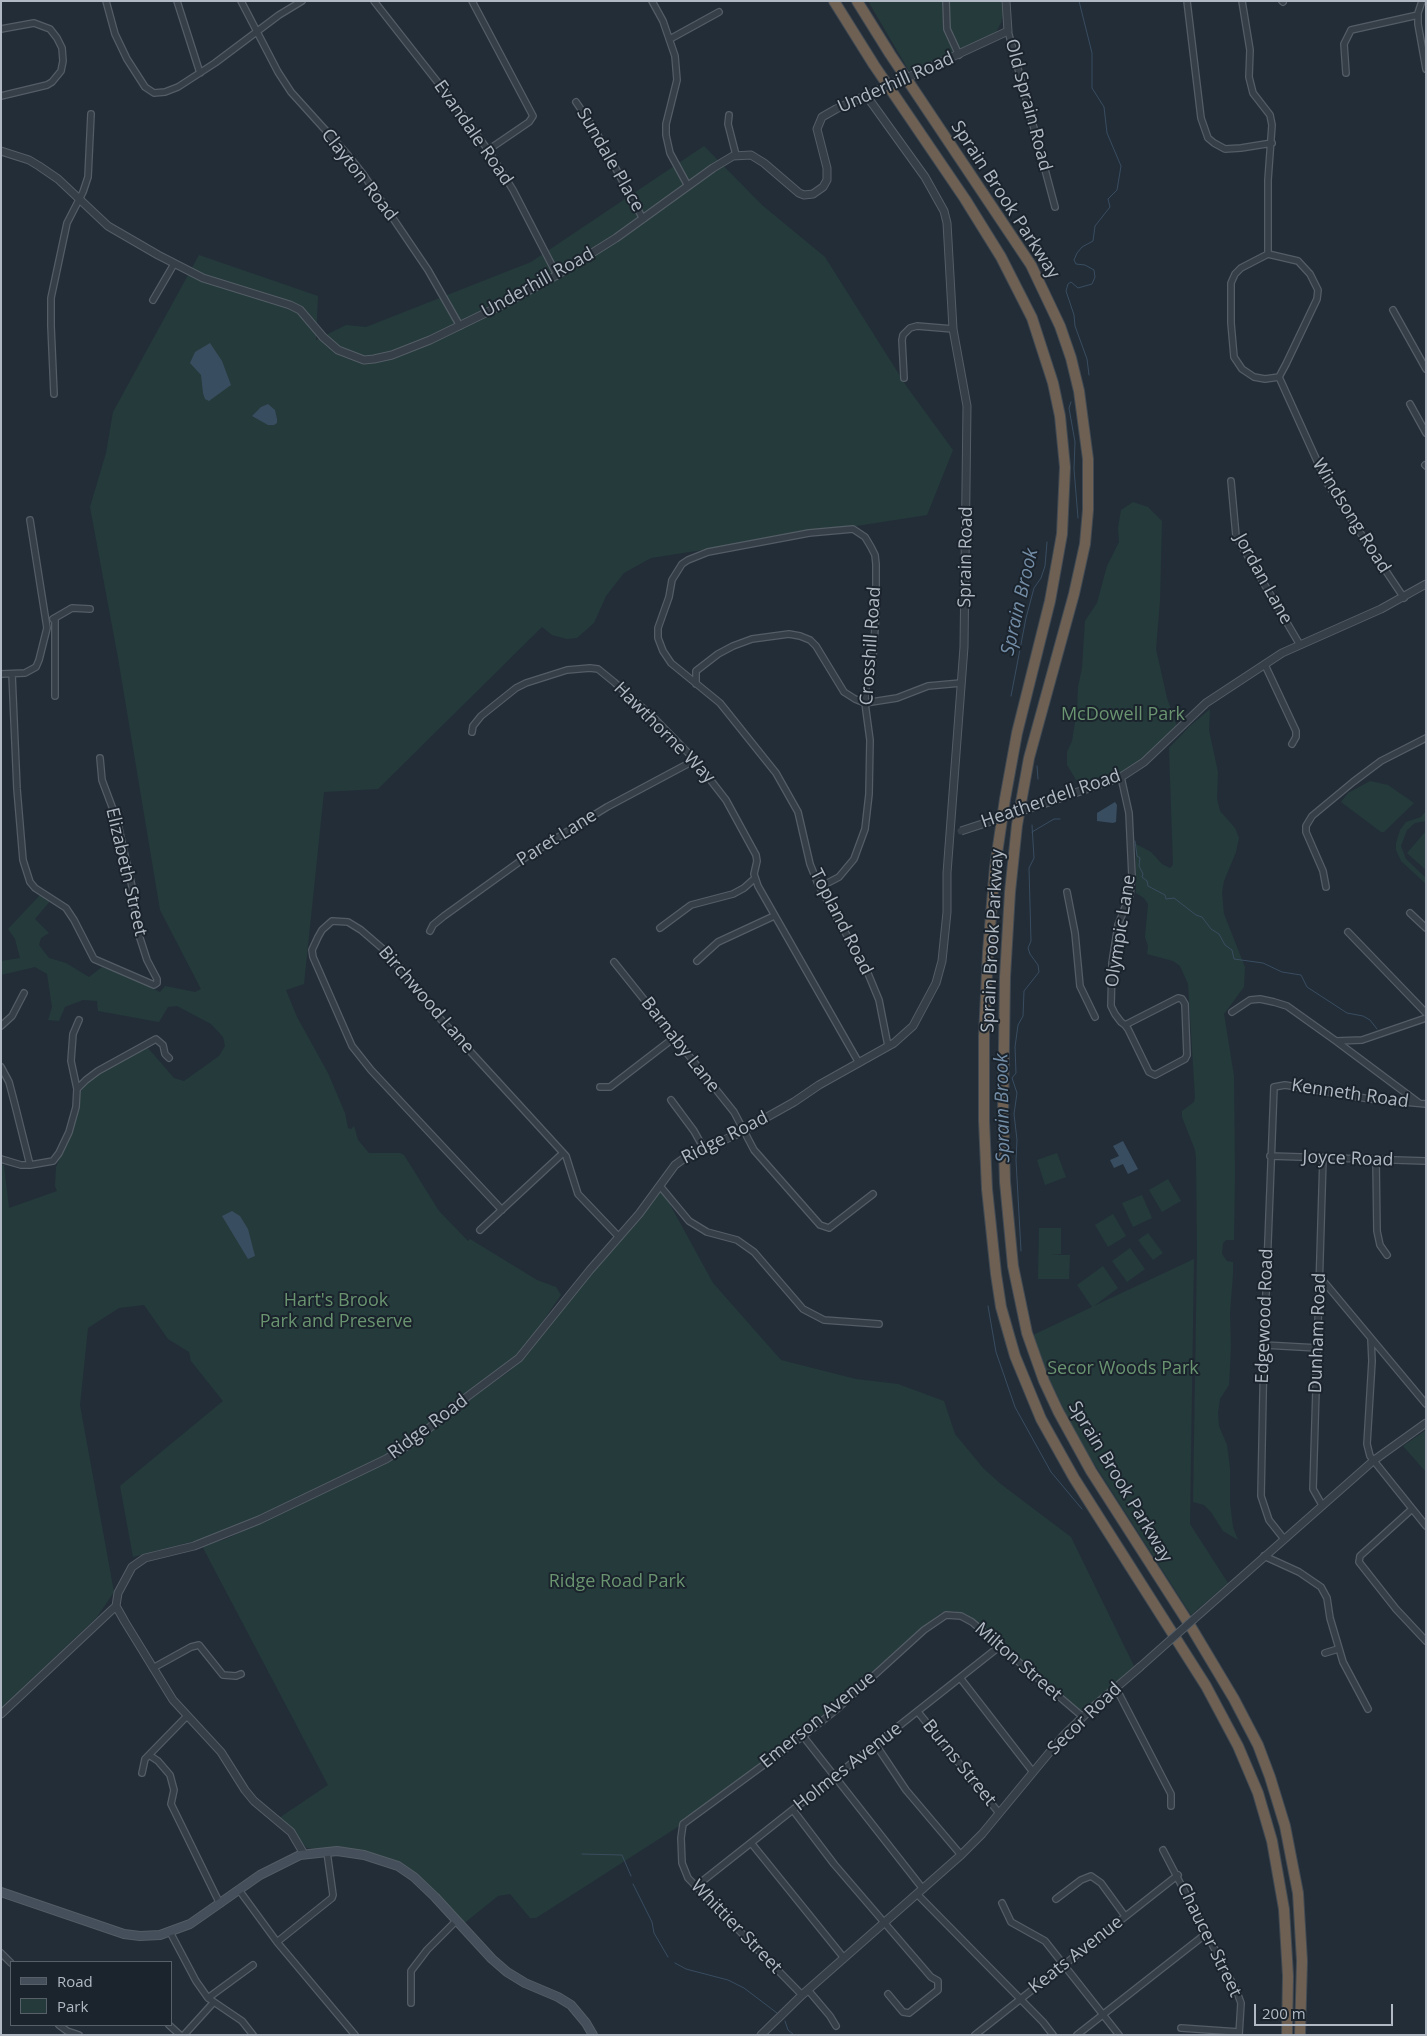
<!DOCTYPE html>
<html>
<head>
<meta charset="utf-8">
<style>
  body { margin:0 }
  #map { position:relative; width:1427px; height:2036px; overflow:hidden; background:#232d38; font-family:"Open Sans",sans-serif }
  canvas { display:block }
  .frame { position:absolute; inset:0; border:2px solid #b1bac4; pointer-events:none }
  .legend { position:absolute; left:10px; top:1961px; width:162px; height:65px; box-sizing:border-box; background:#1b242d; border:1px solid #576069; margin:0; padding:6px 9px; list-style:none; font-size:15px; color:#b1bac4 }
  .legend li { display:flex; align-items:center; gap:10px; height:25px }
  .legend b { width:25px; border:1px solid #576069 }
  .scale { position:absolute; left:1254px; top:2004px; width:139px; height:22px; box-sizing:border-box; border:2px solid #b1bac4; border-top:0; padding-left:6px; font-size:15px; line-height:18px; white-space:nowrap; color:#b1bac4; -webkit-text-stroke:4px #1b242d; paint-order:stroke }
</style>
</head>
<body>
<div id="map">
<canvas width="1427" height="2036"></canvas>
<div class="frame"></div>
<ul class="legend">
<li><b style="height:6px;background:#444f5b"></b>Road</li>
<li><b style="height:14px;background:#253a3a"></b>Park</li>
</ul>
<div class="scale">200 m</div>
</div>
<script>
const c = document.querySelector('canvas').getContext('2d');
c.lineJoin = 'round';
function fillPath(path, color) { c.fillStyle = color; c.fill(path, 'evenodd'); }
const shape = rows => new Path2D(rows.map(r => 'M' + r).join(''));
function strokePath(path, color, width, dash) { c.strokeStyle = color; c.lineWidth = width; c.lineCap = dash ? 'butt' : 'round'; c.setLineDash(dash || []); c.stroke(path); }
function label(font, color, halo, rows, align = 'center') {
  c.font = font + ' "Open Sans",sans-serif'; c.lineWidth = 4; c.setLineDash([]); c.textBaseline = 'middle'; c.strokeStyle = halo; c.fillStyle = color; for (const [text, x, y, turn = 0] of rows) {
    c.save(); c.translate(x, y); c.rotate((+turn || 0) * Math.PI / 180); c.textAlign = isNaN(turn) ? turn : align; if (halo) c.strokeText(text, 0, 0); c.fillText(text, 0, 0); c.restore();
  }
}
const green = shape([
  [868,1,1001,1,1003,14,1001,23,996,32,988,37,909,71],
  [704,146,762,205,825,257,907,387,953,450,927,515,651,558,624,573,606,596,594,623,577,638,567,639,552,635,542,627,378,789,324,792,304,984,286,990,297,1017,328,1073,345,1113,348,1128,351,1129,354,1126,358,1140,369,1153,400,1153,404,1155,439,1211,468,1241,470,1239,537,1280,556,1287,561,1295,523,1350,462,1396,424,1430,391,1453,267,1513,206,1538,133,1557,120,1486,223,1401,191,1361,189,1352,168,1339,144,1305,119,1308,88,1328,80,1405,114,1592,97,1617,1,1708,1,1165,4,1165,9,1208,57,1191,55,1186,56,1167,70,1135,82,1088,86,1084,103,1069,148,1048,174,1078,184,1081,219,1056,225,1046,223,1037,211,1024,177,1006,168,1007,159,1022,98,1011,97,1001,83,1000,65,1007,59,1021,48,1020,52,1007,47,974,35,967,1,975,1,961,20,958,15,939,8,929,40,895,51,900,35,919,49,933,41,938,39,945,49,958,66,963,89,977,102,967,114,970,160,992,165,986,195,992,201,989,160,910,118,658,90,507,106,453,113,412,199,255,318,296,316,340,346,325,366,327,531,262],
  [1133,502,1148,507,1162,521,1160,601,1156,649,1167,698,1177,726,1137,764,1121,774,1081,788,1067,765,1067,752,1072,741,1077,710,1078,687,1082,668,1085,621,1097,603,1107,566,1119,542,1118,528,1121,510],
  [1210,709,1209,730,1218,772,1217,799,1220,811,1235,828,1239,838,1236,852,1224,881,1222,893,1224,914,1245,967,1244,987,1224,1014,1234,1076,1235,1175,1234,1240,1226,1240,1223,1243,1222,1254,1227,1261,1233,1262,1233,1275,1230,1313,1231,1346,1229,1385,1220,1399,1218,1413,1219,1426,1227,1445,1230,1468,1230,1503,1233,1527,1238,1540,1223,1531,1211,1512,1204,1505,1193,1502,1197,1252,1196,1158,1195,1150,1182,1117,1182,1111,1194,1102,1195,1097,1188,984,1180,966,1173,961,1147,954,1148,946,1145,937,1148,904,1144,898,1136,893,1136,844,1151,852,1162,864,1170,868,1173,865,1169,748,1190,726],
  [1370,781,1388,785,1414,803,1384,832,1381,832,1341,802,1348,793],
  [1426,811,1426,821,1415,823,1407,830,1401,846,1406,859,1426,878,1426,884,1401,861,1396,850,1396,843,1400,830,1406,822,1421,817],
  [1426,831,1426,870,1407,853],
  [1057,1153,1066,1177,1045,1185,1037,1160],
  [1168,1179,1181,1201,1162,1212,1149,1190],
  [662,1190,713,1283,781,1360,856,1379,898,1384,944,1401,955,1434,984,1469,1002,1485,1071,1537,1134,1666,1100,1699,1081,1712,966,1614,953,1611,941,1613,920,1629,797,1738,687,1821,536,1918,530,1918,510,1894,498,1896,462,1925,397,1865,371,1854,307,1848,279,1818,328,1785,202,1546,226,1539,364,1474,409,1450,470,1399,510,1371,545,1331,603,1259,640,1220],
  [1142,1195,1152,1218,1133,1227,1122,1203],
  [1113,1214,1126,1236,1108,1247,1095,1225],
  [1039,1228,1061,1228,1061,1254,1051,1255,1070,1255,1069,1279,1038,1279],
  [1148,1233,1163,1253,1153,1260,1138,1240],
  [1130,1248,1145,1269,1127,1282,1112,1261],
  [1194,1259,1190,1524,1228,1583,1191,1615,1079,1440,1046,1372,1033,1335,1092,1307,1077,1285,1103,1266,1118,1288,1094,1306],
  [1426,1430,1426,1472,1403,1446]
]);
const water = shape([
  [210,343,222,361,231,385,209,401,205,399,203,393,201,375,190,363,195,352],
  [268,404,275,410,277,419,277,423,274,425,268,425,252,416,261,407],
  [1115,802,1117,805,1116,822,1113,823,1097,821,1097,813],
  [1123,1141,1138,1169,1128,1174,1123,1164,1114,1168,1110,1160,1119,1156,1113,1146],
  [232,1211,240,1216,248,1229,255,1256,248,1259,222,1216]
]);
const stream = shape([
  [1079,1,1092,53,1092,88,1104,107,1107,133,1121,166,1117,190,1108,199,1110,207,1095,226,1093,241,1082,247,1077,253,1074,260,1076,264,1085,265,1094,270,1095,277,1092,284,1078,288,1071,282,1068,284,1066,291,1074,315,1075,326,1087,359,1089,375],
  [1071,402,1069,408,1075,442,1074,469,1078,518],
  [1011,696,1026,618,1034,588,1041,578,1045,566,1047,542],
  [1037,766,1038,779],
  [1032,832,1054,819,1060,819],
  [1135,841,1137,856,1140,858,1139,866,1143,874,1142,877,1147,881,1148,886,1165,895,1166,899,1174,898,1196,915,1202,917,1211,929,1219,934,1225,945,1232,950,1234,959,1263,963,1282,972,1301,975,1307,987,1347,1013,1363,1016,1370,1020,1377,1029],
  [1021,1251,1016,1160,1017,1140,1014,1114,1017,1093,1012,1078,1016,1073,1015,1047,1018,1025,1023,1016,1024,991,1039,972,1038,965,1030,954,1028,948,1031,941,1029,868,1034,858,1032,825],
  [988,1306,996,1352,1015,1407,1051,1472,1082,1509],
  [582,1854,622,1855,631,1876],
  [633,1884,652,1922,654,1933,668,1957],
  [675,1963,686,1969,728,1980,744,1988,777,2013],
  [785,2021,788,2030,794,2035]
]);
const minor = shape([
  [106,1,115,34,127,59,145,87,154,93,165,92,178,87,215,63,279,15,302,1],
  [177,1,200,73],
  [241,1,278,72,291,92,347,154,363,174,428,270,460,326],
  [374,1,450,98,488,150,513,190,557,275],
  [472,1,533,116,529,122,488,150],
  [652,1,663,21,675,56,677,80,666,124,666,135,670,153,688,186],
  [946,1,947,29,959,55],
  [1187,1,1201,118,1208,138,1214,143,1225,149,1241,148,1272,143],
  [1242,1,1250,50,1249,77,1253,93,1270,115,1272,125,1268,180,1268,254],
  [1282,1,1283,2],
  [1422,1,1418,13,1418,24,1426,69],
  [1,29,34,23,50,29,57,38,62,48,63,61,61,71,52,82,47,85,1,96],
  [1008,31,1055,207],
  [670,39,719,12],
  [1346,73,1344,44,1351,30,1418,15],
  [576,102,595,130,643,219],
  [729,115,728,124,736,155],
  [1268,254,1298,261,1310,274,1318,290,1317,299,1286,364,1279,377,1265,379,1254,377,1242,369,1234,357,1231,323,1231,283,1235,274,1241,268,1268,254],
  [153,300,174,264],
  [1393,310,1426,369],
  [1279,377,1327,483,1404,598],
  [904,378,902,340,903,335,910,328,917,326,953,329],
  [54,394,51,326,51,298,67,223,83,192,88,177,91,114],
  [1410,404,1426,433],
  [1425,465,1426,466],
  [1231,481,1236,536,1300,645],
  [53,619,72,608,90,609],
  [55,619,55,696],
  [1265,665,1296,731,1296,737,1292,744],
  [1,674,25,673,36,667,39,660,47,628,30,520],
  [12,674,17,789,23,860,30,882,35,888,66,908,74,920,94,959,154,985,157,983,157,979,147,960,138,932,133,891,117,820,102,780,100,758],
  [696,684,696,671,718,654,733,646,752,639,789,634,800,636,810,640,816,646,844,692,855,699,865,703,897,698,928,686,961,683],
  [472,732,473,726,481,716,516,688,526,683,567,670,590,668,598,669,614,682,656,720,695,760,726,800,756,855,757,861,754,874,758,886,859,1063],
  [1121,777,1129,813,1132,876,1130,895,1118,925,1112,963,1111,1006,1115,1014,1121,1022,1125,1025,1128,1029,1149,1072,1155,1075,1185,1059,1187,1055,1185,1004,1182,999,1178,998,1125,1025],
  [820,887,839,877,854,859,865,829,869,794,870,740,865,703,866,687,873,657,876,614,876,564,875,555,871,547,865,537,853,529,809,533,708,552,688,560,682,564,672,580,669,597,658,628,658,638,663,651,671,663,720,703,776,773,798,812,810,864,818,884,867,971,879,1000,888,1046],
  [1326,887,1323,871,1306,832,1306,826,1312,816,1353,782,1381,761,1426,738],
  [1067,892,1075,933,1080,986,1095,1017],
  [1410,913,1426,928],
  [660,928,691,905,733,894,744,888,754,879],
  [430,931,433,925,444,916,526,857,607,807,695,760],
  [1348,932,1426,1013],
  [697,961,718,942,774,916],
  [614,962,734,1112,754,1150,820,1225,829,1228,873,1194],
  [1232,1012,1250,1000,1260,999,1274,1002,1287,1006,1336,1041,1362,1040,1426,1018],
  [1,1026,12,1016,24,993],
  [1336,1041,1419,1103],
  [1,1067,9,1082,14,1101,30,1165],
  [600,1087,610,1087,675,1037],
  [77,1089,71,1061,73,1034,79,1020],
  [671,1100,694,1131,704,1149],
  [1270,1156,1426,1161],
  [1,1159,21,1165,30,1165,53,1161,59,1153,69,1132,76,1107,77,1089,86,1080,98,1071,156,1039,163,1045,165,1054,169,1058],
  [1376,1160,1377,1231,1380,1245,1387,1255],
  [660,1186,689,1221,707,1232,737,1240,754,1252,803,1309,824,1320,879,1324],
  [502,1210,371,1070,352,1046,313,957,312,950,318,937,322,930,332,921,348,922,361,930,390,955,436,1014,566,1156,578,1194,619,1237],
  [480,1230,563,1153],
  [1320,1277,1426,1404],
  [1371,1339,1372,1361,1367,1444,1370,1456,1426,1526],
  [1264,1345,1318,1348],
  [1322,1505,1313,1489,1323,1158],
  [1412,1509,1360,1556,1359,1562,1396,1609,1426,1641],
  [1284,1539,1269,1520,1261,1496,1264,1345,1274,1087,1285,1085,1370,1099,1426,1104],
  [1264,1556,1299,1572,1321,1587,1327,1598,1330,1618,1343,1662,1368,1709],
  [1325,1653,1338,1649],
  [153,1668,191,1647,199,1645,223,1675,236,1676,241,1674],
  [961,1679,1033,1772],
  [1116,1688,1171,1794,1171,1806],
  [918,1712,999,1813],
  [803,1736,923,1889],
  [876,1745,906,1790,961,1855],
  [149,1755,158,1761,170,1775,174,1790,171,1804,220,1904],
  [142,1773,145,1759,187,1716],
  [793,1810,834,1864,931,1977,938,1981,938,1990,909,2013,903,2012,888,1994],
  [752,1844,844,1958],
  [1163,1850,1237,1992,1241,2003,1239,2035],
  [695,1887,1000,1646],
  [239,1890,277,1942,355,2035],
  [917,1894,1043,2022,1053,2035],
  [1056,1899,1081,1880,1091,1876,1101,1883,1125,1916],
  [1002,1903,1011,1922,1045,1941,1119,2035],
  [170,1932,196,1981,208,1998,242,2021,253,2035],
  [277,1942,332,1898,333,1895,327,1852],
  [1,1953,11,1963],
  [808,1990,830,2016,836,2026],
  [802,1995,688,1878,682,1863,681,1838,683,1824,803,1736,837,1709,924,1630,946,1615,961,1616,972,1622,1083,1717],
  [208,1998,253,1965],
  [411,2003,411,1971,427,1950,456,1921],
  [59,2025,67,2031,79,2035],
  [169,2025,180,2035],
  [1181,2028,1239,2032],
  [184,2035,213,2003],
  [975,2035,1178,1875],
  [1077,2035,1207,1933]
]);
const tertiary = shape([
  [911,76,1008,31,1006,1],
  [1,151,29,160,39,166,58,179,108,226,158,255,203,278,290,305,300,310,323,337,338,350,364,360,374,359,392,355,430,340,504,304,557,275,616,238,713,168,733,156,751,155,764,163,799,193,804,195,813,194,823,187,827,180,827,168,817,129,822,117,836,109,880,89],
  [1043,804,1121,777,1144,762,1206,703,1282,653,1381,609,1426,584],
  [1194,1619,1373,1461,1426,1423],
  [1,1714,116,1606],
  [304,1854,291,1832,254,1801,245,1790,221,1752,173,1700,125,1622,116,1606,118,1593,132,1567,145,1558,194,1546,259,1520,386,1459,410,1444,464,1399,519,1358,590,1270,639,1214,675,1165,686,1157,735,1135,794,1102,819,1085,894,1043,913,1026,936,983,942,961,947,912,947,873,964,647,967,406,953,329,947,223,944,211,925,177,866,95],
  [761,2035,802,1995,961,1855,982,1834,1063,1736,1091,1709,1140,1667]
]);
const secondary = shape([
  [1,1892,124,1934,140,1936,160,1935,190,1924,260,1875,300,1855,337,1851,364,1855,398,1866,414,1877,435,1897,492,1959,507,1972,525,1983,558,1997,571,2005,586,2023,593,2035]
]);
const motorway = shape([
  [834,1,874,65,965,199,1001,257,1032,318,1053,383,1060,416,1065,467,1062,534,1050,601,1017,733,1005,799,995,867,988,952,984,1036,984,1121,987,1189,996,1274,1001,1307,1015,1356,1041,1419,1074,1478,1206,1686,1238,1746,1258,1793,1272,1841,1284,1909,1288,1976,1287,2035],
  [857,1,890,54,1031,265,1060,326,1071,358,1079,391,1088,459,1088,510,1085,544,1074,594,1029,758,1017,825,1010,892,1005,977,1003,1114,1005,1182,1013,1266,1027,1333,1044,1381,1058,1411,1091,1471,1191,1627,1234,1699,1258,1745,1270,1777,1285,1826,1298,1893,1302,1961,1300,2035]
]);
const tertiaryBridge = shape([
  [880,89,911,76],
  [961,831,1043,804],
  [1140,1667,1194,1619]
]);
const streetNames = [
  ["Underhill Road",896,83,-24],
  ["Old Sprain Road",1028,105,75],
  ["Evandale Road",473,133,55],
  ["Sundale Place",610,160,60],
  ["Clayton Road",359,175,52],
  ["Sprain Brook Parkway",1005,200,57],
  ["Underhill Road",538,283,-29],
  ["Windsong Road",1351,516,58],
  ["Sprain Road",966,557,-89],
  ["Jordan Lane",1263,579,61],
  ["Crosshill Road",871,646,-86],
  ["Hawthorne Way",664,733,45],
  ["Heatherdell Road",1051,799,-19],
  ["Paret Lane",557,838,-32],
  ["Elizabeth Street",126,872,77],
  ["Topland Road",841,922,63],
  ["Olympic Lane",1121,931,-81],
  ["Sprain Brook Parkway",993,941,-87],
  ["Birchwood Lane",426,1000,49],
  ["Barnaby Lane",680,1045,52],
  ["Kenneth Road",1350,1094,8],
  ["Ridge Road",725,1138,-27],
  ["Joyce Road",1348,1159,2],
  ["Edgewood Road",1265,1316,-88],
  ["Dunham Road",1318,1333,-88],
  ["Ridge Road",428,1427,-37],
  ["Sprain Brook Parkway",1120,1482,59],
  ["Milton Street",1018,1662,41],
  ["Secor Road",1085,1719,-44],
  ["Emerson Avenue",818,1720,-39],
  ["Burns Street",959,1763,51],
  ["Holmes Avenue",848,1767,-38],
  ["Whittier Street",736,1927,46],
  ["Chaucer Street",1209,1940,64],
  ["Keats Avenue",1076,1955,-38]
];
const parkNames = [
  ["McDowell Park",1123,715],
  ["Hart's Brook",336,1301],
  ["Park and Preserve",336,1322],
  ["Secor Woods Park",1123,1369],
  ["Ridge Road Park",617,1582]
];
const waterNames = [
  ["Sprain Brook",1020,602,-77],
  ["Sprain Brook",1003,1108,-91]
];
fillPath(green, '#253a3a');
fillPath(water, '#394d60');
strokePath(stream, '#394d60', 1);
strokePath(minor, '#545d66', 8);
strokePath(tertiary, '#545d66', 9);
strokePath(secondary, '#545d66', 10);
strokePath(motorway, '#414a53', 12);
strokePath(minor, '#363f48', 5.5);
strokePath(tertiary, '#363f48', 7);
strokePath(secondary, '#444f5b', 8);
strokePath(motorway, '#6e6153', 10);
strokePath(tertiaryBridge, '#545d66', 9, []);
strokePath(tertiaryBridge, '#363f48', 7);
label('18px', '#b1bac4', '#1b242d', streetNames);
label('18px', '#6a9470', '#1b242d', parkNames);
label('italic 19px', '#738da6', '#1b242d', waterNames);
</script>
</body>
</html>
